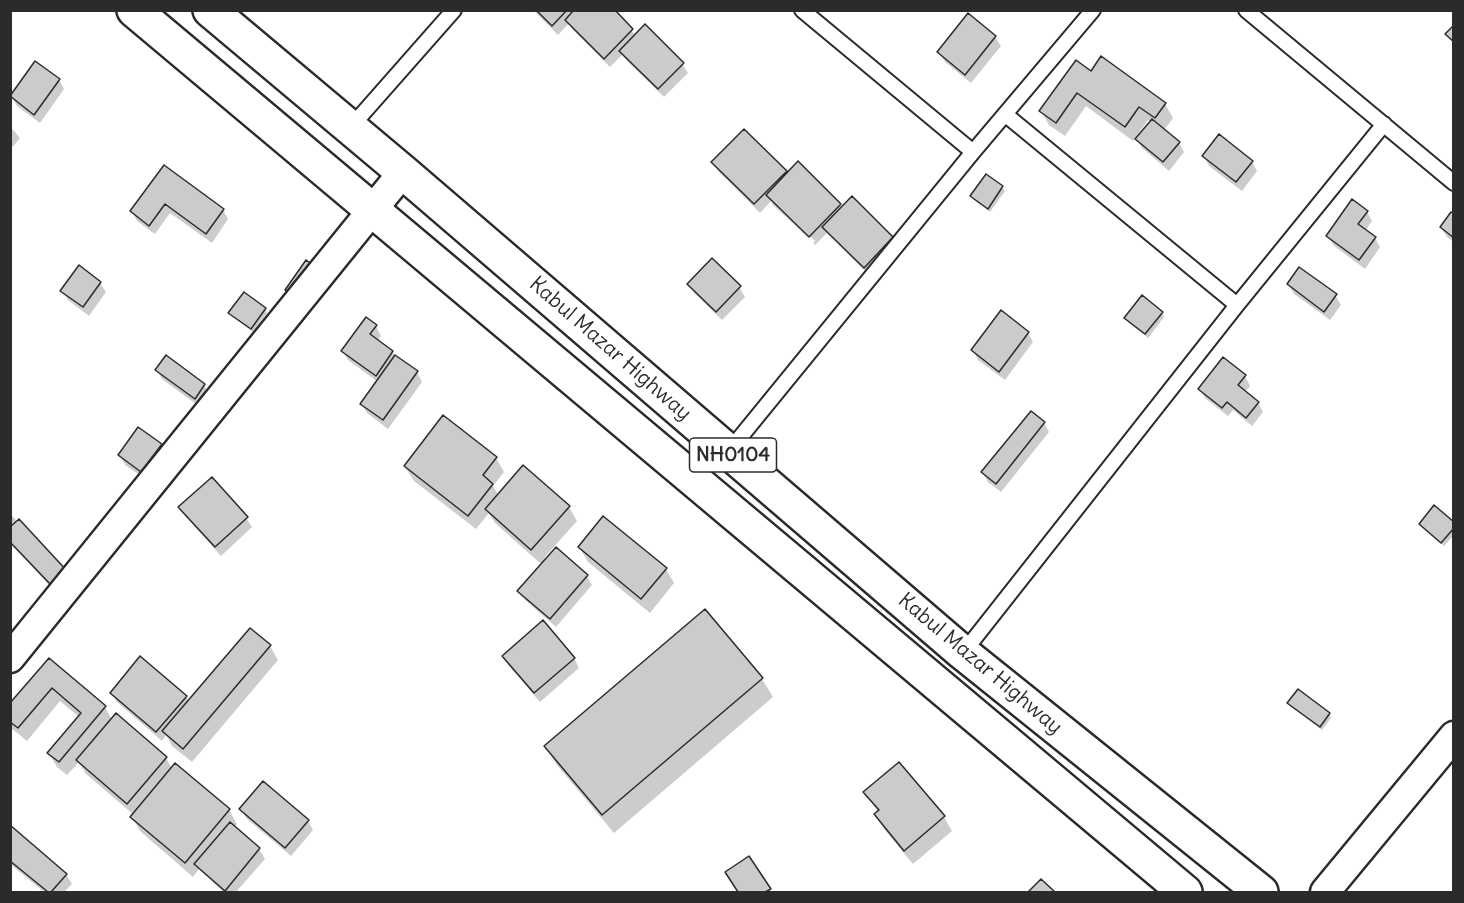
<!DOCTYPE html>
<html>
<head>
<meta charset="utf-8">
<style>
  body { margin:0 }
  #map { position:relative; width:1464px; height:903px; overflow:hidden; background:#fff; font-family:Delius,sans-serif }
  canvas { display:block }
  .frame { position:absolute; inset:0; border:12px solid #2b2b2b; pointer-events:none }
</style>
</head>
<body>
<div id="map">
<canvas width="1464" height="903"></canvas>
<div class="frame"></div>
</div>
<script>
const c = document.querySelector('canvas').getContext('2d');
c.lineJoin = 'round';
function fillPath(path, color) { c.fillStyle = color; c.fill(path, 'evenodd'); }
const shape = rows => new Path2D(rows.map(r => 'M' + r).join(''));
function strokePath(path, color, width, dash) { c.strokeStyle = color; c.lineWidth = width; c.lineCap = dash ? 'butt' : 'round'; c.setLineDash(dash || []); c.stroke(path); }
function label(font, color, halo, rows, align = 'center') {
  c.font = font + ' Delius,sans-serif'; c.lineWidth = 5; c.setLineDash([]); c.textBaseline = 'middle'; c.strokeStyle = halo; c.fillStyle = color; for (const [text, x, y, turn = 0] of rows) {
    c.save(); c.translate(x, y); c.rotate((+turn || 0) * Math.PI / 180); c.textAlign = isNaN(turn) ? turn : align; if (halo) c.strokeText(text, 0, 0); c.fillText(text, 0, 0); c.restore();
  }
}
const shadow = shape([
  [533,10,613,10,636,36,682,64,688,73,664,97,626,60,622,55,610,67,572,29,569,23,558,35],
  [995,37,1001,46,971,83,945,62,939,52],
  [1091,73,1165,104,1173,118,1164,130,1179,143,1184,152,1169,171,1142,148,1137,139,1151,122,1148,120,1133,141,1086,106,1065,136,1049,125,1041,111],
  [59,80,64,89,40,123,17,106,12,97],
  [10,126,20,138,10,150],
  [1204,156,1252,162,1257,171,1242,191,1209,166],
  [713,162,786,172,787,175,840,205,842,208,852,199,892,238,897,247,870,276,827,233,815,245,771,201,760,213,719,172],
  [772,199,815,241,813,243,772,204],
  [164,167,223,210,228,219,212,243,170,213,155,234,137,221,132,212],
  [1002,187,1005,191,990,212,974,200,972,196],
  [1367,212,1372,221,1365,231,1375,238,1380,247,1365,269,1333,245,1328,236],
  [1454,216,1454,242,1447,237,1441,228],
  [100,283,106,292,89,316,68,300,62,291],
  [689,284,739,287,745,297,722,320,694,293],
  [1288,284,1335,295,1341,305,1330,320,1294,294],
  [265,309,267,313,253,332,233,317,230,313],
  [1162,313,1164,317,1148,338,1128,322,1126,318],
  [376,326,381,336,377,341,417,372,422,382,388,429,367,413,362,404,378,382,348,360,343,351],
  [1028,333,1033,342,1005,380,978,360,973,350],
  [157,370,204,385,209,395,200,407,162,379],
  [1245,376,1250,386,1244,393,1258,403,1263,412,1252,426,1233,410,1228,416,1205,398,1200,389],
  [1044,423,1049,432,1001,492,988,482,983,473],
  [161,445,166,454,147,480,125,465,120,455],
  [496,458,504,472,493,486,499,496,569,507,577,521,544,558,587,576,592,585,556,627,525,600,519,591,542,565,495,523,489,513,476,529,414,481,405,467],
  [180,507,246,518,252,527,221,556,186,517],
  [10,514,16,520,58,595,10,543],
  [1420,524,1454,524,1454,535,1444,546],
  [580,548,666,569,674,583,650,613,588,562],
  [705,611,762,679,773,697,614,833,556,764,546,746],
  [270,646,278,660,192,762,172,746,166,735,162,741,117,702,112,693,186,697,189,702],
  [504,657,574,658,579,668,540,702,509,666],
  [49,660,105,707,112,720,166,758,172,769,229,810,237,824,234,828,259,849,265,859,236,892,223,892,199,869,193,877,140,831,132,817,134,815,86,774,79,762,67,775,57,767,49,753,79,717,60,701,27,741,11,728,10,706],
  [1289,703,1329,714,1331,718,1322,730,1291,707],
  [865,792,944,817,952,831,913,864,884,829,876,815,878,812],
  [241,809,308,821,313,830,291,856,246,818],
  [10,827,66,874,72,884,64,892,44,892,10,864],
  [748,858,771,892,739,892,732,882]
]);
const building = shape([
  [536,10,567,10,552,26,536,10],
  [574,10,615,10,633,29,604,59,565,20,574,10],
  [968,13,996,36,965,75,937,52,968,13],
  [645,24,684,63,658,89,619,51,645,24],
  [1454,25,1454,42,1445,34,1454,25],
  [1101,56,1166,103,1155,118,1139,107,1125,127,1077,93,1056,123,1039,111,1076,60,1091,71,1101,56],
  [35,61,60,79,34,115,10,96,35,61],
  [1152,119,1180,142,1163,162,1135,139,1152,119],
  [744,129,787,171,754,204,711,162,744,129],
  [1219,134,1253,161,1236,182,1202,156,1219,134],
  [798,161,841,204,809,237,766,195,798,161],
  [164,165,224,209,206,234,165,204,149,226,130,211,164,165],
  [986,174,1003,186,988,209,970,196,986,174],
  [852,196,893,237,864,268,822,227,852,196],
  [1352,199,1368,211,1358,224,1376,237,1359,260,1326,236,1352,199],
  [1451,212,1454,214,1454,238,1440,227,1451,212],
  [712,258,741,286,716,312,687,284,712,258],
  [306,260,320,270,299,300,285,290,306,260],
  [79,265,101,282,83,307,60,291,79,265],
  [1299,267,1337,294,1324,312,1287,284,1299,267],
  [244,292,266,308,251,329,228,313,244,292],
  [1142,295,1163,312,1145,334,1124,318,1142,295],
  [1001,310,1029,332,999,372,971,350,1001,310],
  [366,317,377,325,370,334,393,351,376,376,341,351,366,317],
  [166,355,205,384,195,399,155,370,166,355],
  [395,355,418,371,383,420,360,404,395,355],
  [1223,357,1246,375,1238,385,1259,402,1246,418,1227,402,1222,408,1198,389,1223,357],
  [1031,411,1045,422,996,484,981,472,1031,411],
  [443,415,497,457,483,475,493,484,468,516,404,466,443,415],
  [138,427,162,444,141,472,118,455,138,427],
  [523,465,570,506,531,550,485,509,523,465],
  [212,477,248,517,215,547,178,507,212,477],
  [1434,505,1454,522,1454,528,1441,543,1419,524,1434,505],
  [603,516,667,568,641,599,578,547,603,516],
  [19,519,68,572,52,586,10,542,10,527,19,519],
  [556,547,588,575,550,619,517,591,556,547],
  [705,609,763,678,602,815,544,746,705,609],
  [543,620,575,658,534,693,502,656,543,620],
  [250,628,271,645,183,749,162,731,250,628],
  [140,656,187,696,156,732,110,693,140,656],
  [49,658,106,706,59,762,47,753,81,713,52,688,18,728,10,722,10,703,49,658],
  [1298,689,1330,713,1320,727,1287,703,1298,689],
  [116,713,167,757,127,804,76,760,116,713],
  [899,762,945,816,904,851,874,814,879,810,863,792,899,762],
  [175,763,230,809,185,863,130,817,175,763],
  [263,781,309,820,285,848,239,809,263,781],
  [230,822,260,848,225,891,194,864,230,822],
  [10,825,67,874,51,892,48,892,10,861,10,825],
  [749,856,771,889,765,892,738,892,725,872,749,856],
  [1041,879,1055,892,1028,892,1041,879]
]);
const lane = shape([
  [802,10,973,152],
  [1246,10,1454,183],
  [1006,115,1237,305],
  [350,128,454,10],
  [729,451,973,152,1093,10],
  [963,653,1237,305,1384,124]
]);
const street = shape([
  [10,658,403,172],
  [1325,892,1454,736]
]);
const highway = shape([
  [134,10,1185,892],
  [210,10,403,172,963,653,1261,892]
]);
const shields = [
  [733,455,87]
];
const shieldNames = [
  ["NH0104",733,455]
];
const streetNames = [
  ["Kabul Mazar Highway",610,349,41],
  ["Kabul Mazar Highway",980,664,40]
];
fillPath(shadow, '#0003');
fillPath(building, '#cbcbcb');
strokePath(building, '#2b2b2b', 1.5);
strokePath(lane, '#2b2b2b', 18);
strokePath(street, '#2b2b2b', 33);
strokePath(highway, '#2b2b2b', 38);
strokePath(lane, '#fff', 14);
strokePath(street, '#fff', 28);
strokePath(highway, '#fff', 33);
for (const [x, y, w] of shields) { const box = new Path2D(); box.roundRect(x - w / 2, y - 17, w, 34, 4.5); c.fillStyle = '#fff'; c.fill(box); strokePath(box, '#2b2b2b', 1.5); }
label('bold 20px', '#2b2b2b', null, shieldNames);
label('21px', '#2b2b2b', '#fff', streetNames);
</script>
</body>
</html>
